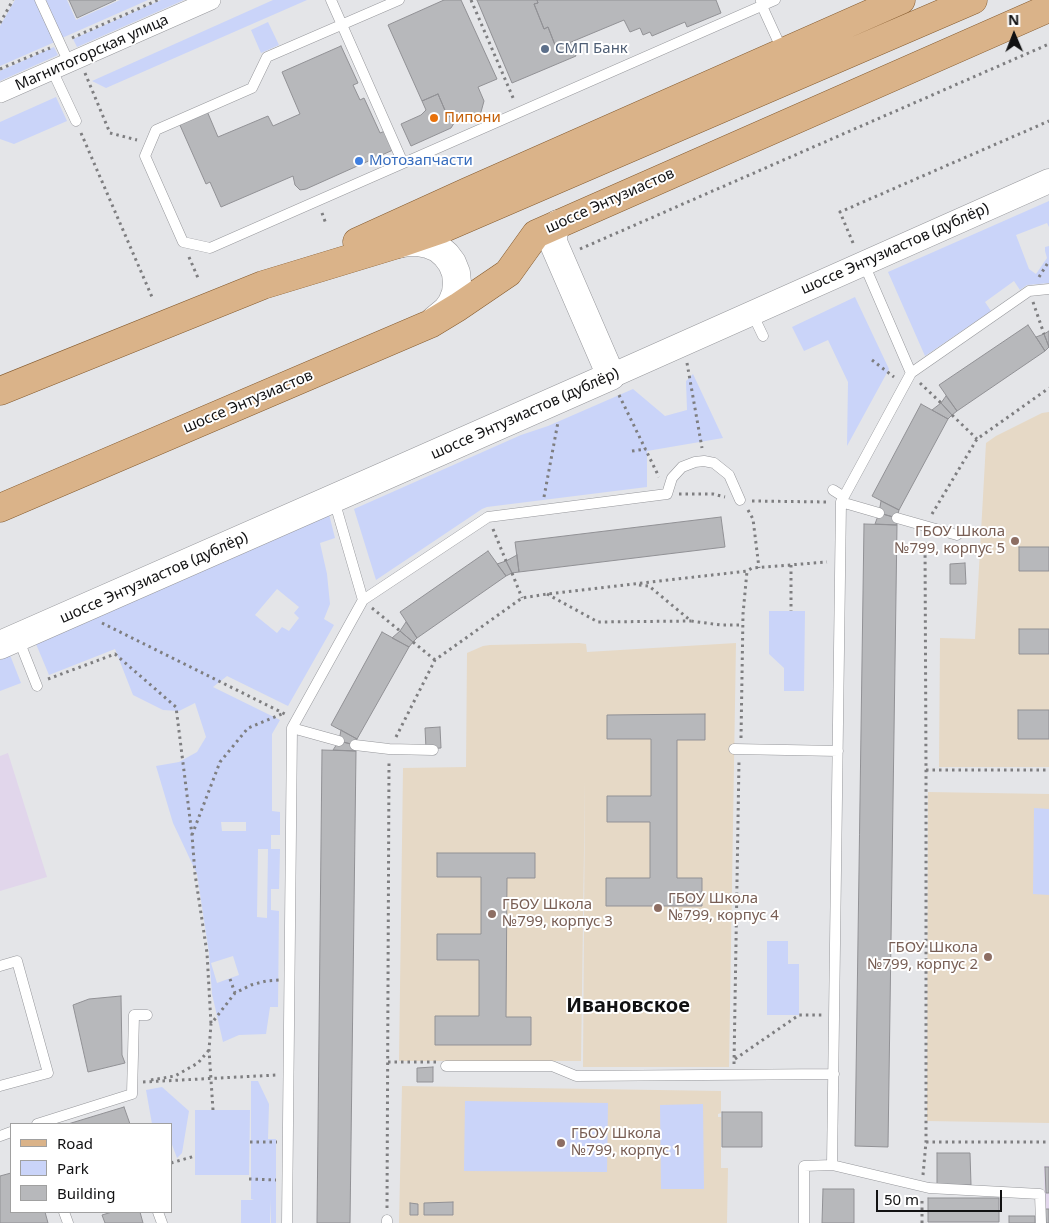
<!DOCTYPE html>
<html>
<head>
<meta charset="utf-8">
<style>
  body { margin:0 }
  #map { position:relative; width:1049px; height:1223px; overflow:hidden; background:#e4e5e8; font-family:"Noto Sans",sans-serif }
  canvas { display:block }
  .legend { position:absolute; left:10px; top:1123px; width:162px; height:90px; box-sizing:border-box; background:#fff; border:1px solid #a0a0a0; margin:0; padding:6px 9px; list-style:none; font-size:15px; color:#111112 }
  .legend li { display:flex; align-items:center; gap:10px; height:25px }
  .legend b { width:25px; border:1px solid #a0a0a0 }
  .north { position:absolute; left:989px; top:10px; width:50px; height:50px; -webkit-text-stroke:4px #fff; paint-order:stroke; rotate:359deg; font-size:14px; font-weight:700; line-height:20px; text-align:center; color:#111112 }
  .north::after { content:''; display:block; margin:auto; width:18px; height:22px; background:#111112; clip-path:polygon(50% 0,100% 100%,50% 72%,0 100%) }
  .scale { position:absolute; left:876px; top:1190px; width:126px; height:22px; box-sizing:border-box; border:2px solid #111112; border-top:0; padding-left:6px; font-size:15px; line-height:18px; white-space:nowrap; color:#111112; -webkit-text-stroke:4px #fff; paint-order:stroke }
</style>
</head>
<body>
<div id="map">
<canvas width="1049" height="1223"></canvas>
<ul class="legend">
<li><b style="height:6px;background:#dab389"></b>Road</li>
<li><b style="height:14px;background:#cad4f9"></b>Park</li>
<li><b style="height:14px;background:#b7b8bb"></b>Building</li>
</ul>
<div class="north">N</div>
<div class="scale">50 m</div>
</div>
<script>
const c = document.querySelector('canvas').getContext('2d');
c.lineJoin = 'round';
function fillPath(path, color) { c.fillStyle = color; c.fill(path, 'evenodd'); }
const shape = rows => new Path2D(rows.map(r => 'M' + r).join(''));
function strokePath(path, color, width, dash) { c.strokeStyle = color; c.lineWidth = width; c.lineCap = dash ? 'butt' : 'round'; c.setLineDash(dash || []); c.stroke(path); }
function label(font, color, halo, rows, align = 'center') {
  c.font = font + ' "Noto Sans",sans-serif'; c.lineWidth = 4; c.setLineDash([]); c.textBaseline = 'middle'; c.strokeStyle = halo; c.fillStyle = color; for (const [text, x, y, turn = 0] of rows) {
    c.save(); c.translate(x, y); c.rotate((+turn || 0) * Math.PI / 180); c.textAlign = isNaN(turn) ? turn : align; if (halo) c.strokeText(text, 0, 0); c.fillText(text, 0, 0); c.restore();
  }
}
const industrial = shape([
  [8,753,47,877,0,891,0,756],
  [1044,1166,1049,1166,1049,1223,1045,1223]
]);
const education = shape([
  [1049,412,1049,767,939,767,940,638,975,639,986,443,996,436,1042,413],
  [579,643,586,644,587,652,736,643,729,1067,583,1067,585,780,581,1061,399,1061,403,768,466,767,467,653,483,646,490,645],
  [928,792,1049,794,1049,1123,927,1121],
  [402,1086,721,1091,721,1113,718,1114,718,1117,721,1117,721,1168,728,1168,727,1223,399,1223]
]);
const green = shape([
  [15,0,38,0,57,41,0,66,0,26],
  [46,0,67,0,76,20,120,0,148,0,62,38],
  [161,0,184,0,77,47,73,39],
  [273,0,307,0,106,88,92,81],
  [268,22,279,45,261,53,251,30],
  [54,47,58,55,0,81,0,71],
  [56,97,67,121,14,144,0,139,0,122],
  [1049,201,1049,227,1047,223,1016,235,1029,269,1036,274,1047,258,1045,251,1045,247,1049,246,1049,283,1027,285,1020,290,1014,281,985,302,991,311,925,356,888,272],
  [855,297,889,369,847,446,848,382,828,340,804,351,792,327],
  [693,374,723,438,647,451,647,487,487,507,482,509,376,580,354,509,521,435,548,426,633,389,665,416,687,410,686,381],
  [329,514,335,538,320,543,327,574,330,604,324,619,334,625,288,706,227,676,213,687,280,720,272,734,272,811,280,812,280,835,271,835,271,849,280,849,279,889,271,889,271,910,279,911,278,1007,270,1007,266,1034,239,1035,223,1042,212,994,209,953,197,874,173,823,156,766,179,762,197,752,206,737,195,703,179,711,163,710,133,695,115,649,49,675,36,644],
  [277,589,299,607,294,613,299,618,289,631,282,627,277,633,255,615],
  [221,822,246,822,246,831,222,831],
  [258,849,268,849,267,918,257,917],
  [233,956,239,975,217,983,211,963],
  [769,611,805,611,804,691,784,691,784,668,769,654],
  [10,655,21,683,0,691,0,660],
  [1034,808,1049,809,1049,895,1033,894],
  [767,941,788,941,788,964,799,964,799,1015,767,1015],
  [251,1081,258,1081,269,1104,268,1139,276,1139,276,1223,271,1223,270,1199,270,1223,241,1223,241,1200,254,1200,251,1199],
  [162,1087,189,1111,182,1153,177,1158,171,1142,171,1124,152,1124,146,1090],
  [465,1101,608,1103,607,1172,464,1171],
  [703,1104,704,1189,661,1189,660,1105],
  [195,1110,250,1110,249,1175,195,1175]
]);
const building = shape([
  [69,0,116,0,77,18,69,0],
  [444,0,461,0,497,79,478,87,484,101,481,112,475,119,466,121,456,120,447,115,438,94,422,101,388,25,444,0],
  [477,0,537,0,538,3,534,4,544,29,548,27,555,45,563,42,564,45,570,42,576,56,512,83,477,0],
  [537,0,716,0,721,13,687,27,685,22,652,36,650,32,643,35,640,28,630,32,624,20,564,45,563,42,555,45,548,27,544,29,534,4,538,3,537,0],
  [341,46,358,83,353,85,360,100,364,98,380,133,385,131,393,150,306,189,300,190,295,185,293,176,221,207,210,182,206,184,179,123,207,111,218,137,268,116,273,126,300,114,282,72,341,46],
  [438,94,447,115,456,120,451,128,411,146,401,124,421,115,426,110,422,101,438,94],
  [1028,325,1045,351,957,411,939,385,1028,325],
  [1049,331,1049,347,1044,334,1049,331],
  [1044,334,1049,347,1045,351,1036,337,1044,334],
  [946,396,957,411,952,415,941,403,946,396],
  [941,403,952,415,948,419,932,410,941,403],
  [921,404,948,419,899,510,872,496,921,404],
  [881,501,899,510,897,518,879,513,881,501],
  [879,513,897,518,897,525,875,524,879,513],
  [721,517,725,547,519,572,515,542,721,517],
  [864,524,897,525,888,1147,855,1146,864,524],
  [1019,547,1049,547,1049,571,1019,571,1019,547],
  [488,551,506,576,417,638,400,612,488,551],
  [517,555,519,572,512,573,506,561,517,555],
  [506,561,512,573,506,576,497,564,506,561],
  [965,563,966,584,950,584,950,564,965,563],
  [406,622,417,638,413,642,400,631,406,622],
  [1019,629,1049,629,1049,654,1019,654,1019,629],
  [400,631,413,642,409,647,392,638,400,631],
  [382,632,409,647,357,739,331,725,382,632],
  [1018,710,1049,710,1049,739,1018,739,1018,710],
  [705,714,705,740,677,740,677,878,702,878,702,906,606,906,606,878,650,878,650,822,607,822,607,796,651,796,651,739,607,739,607,715,705,714],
  [440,727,441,748,426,749,425,728,440,727],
  [341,730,357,739,355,745,339,741,341,730],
  [339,741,355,745,356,751,333,750,339,741],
  [322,750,356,751,350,1223,317,1223,322,750],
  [437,853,535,853,535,878,507,878,506,1017,531,1017,531,1045,435,1045,435,1016,479,1016,479,960,437,960,437,934,481,934,481,877,437,877,437,853],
  [121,996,122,1055,125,1063,88,1072,73,1005,89,999,121,996],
  [433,1067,433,1082,417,1082,417,1068,433,1067],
  [124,1107,130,1124,68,1124,124,1107],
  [722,1112,762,1112,762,1147,722,1147,722,1112],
  [937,1153,970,1153,971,1185,937,1185,937,1153],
  [1045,1167,1049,1167,1049,1193,1046,1193,1045,1167],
  [11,1173,11,1212,45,1212,48,1223,0,1223,0,1176,11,1173],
  [823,1189,854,1189,854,1223,822,1223,823,1189],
  [928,1198,999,1198,999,1222,928,1222,928,1198],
  [453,1202,453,1215,424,1215,424,1203,453,1202],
  [410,1203,418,1204,418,1215,410,1215,410,1203],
  [1045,1209,1049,1209,1049,1223,1046,1223,1045,1209],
  [112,1212,140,1212,143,1223,105,1223,102,1215,112,1212],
  [1009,1216,1035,1216,1035,1223,1009,1223,1009,1216]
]);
const path = shape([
  [471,0,514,100],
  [0,23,13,0],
  [72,38,158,0],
  [0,69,50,48],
  [85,73,110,133,137,140],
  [81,133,152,297],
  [322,213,326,224],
  [853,243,840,212,1049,121],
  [580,249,1049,44],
  [189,257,198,278],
  [1039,277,1049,261],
  [1033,302,1044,334],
  [872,360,894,377],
  [687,363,702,448],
  [920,383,941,403],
  [619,395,659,477],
  [952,415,977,439],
  [632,451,646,449],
  [679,494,713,494,725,497],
  [544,497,558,422],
  [752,501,828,502],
  [748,510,753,519,759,568],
  [932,514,977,439,1049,388],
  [493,529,506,561],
  [791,565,791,611],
  [512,573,522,598],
  [639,585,649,586,691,621,721,625,743,625],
  [547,594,598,622,691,621],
  [372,608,400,631],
  [102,623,287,715],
  [413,642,435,660],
  [48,679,115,654,176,707,192,835,195,874,207,953,211,1024],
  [396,737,435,660,522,598,547,594,747,571,752,568,827,562],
  [741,738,743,614,747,571],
  [926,770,1049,770],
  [192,835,220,762,248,728,284,713],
  [230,979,235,993],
  [735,1059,799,1015,822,1015],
  [388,1062,436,1062],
  [734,1064,739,760],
  [151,1080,175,1076,198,1063,209,1050],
  [143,1082,277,1075],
  [213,1110,209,1050,211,1024,235,993,251,985,266,981,279,980],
  [250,1142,277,1142],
  [926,1142,1049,1142],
  [171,1163,195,1156],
  [923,1175,926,1142,926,770,925,539],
  [249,1179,276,1180],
  [387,1208,389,762],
  [922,1223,922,1199]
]);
const service = shape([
  [40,0,69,63],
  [331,0,403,163],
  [399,0,267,57,252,88,156,130,145,156,183,242,210,248,775,0],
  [761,1,762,6,783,52],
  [52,70,76,121],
  [864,264,911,373],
  [752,313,763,336],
  [833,490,844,497],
  [334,500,363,600],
  [841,502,879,513],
  [897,518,957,535],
  [18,638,37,686],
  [292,728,339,741],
  [355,745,389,749,433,750],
  [734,749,838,751],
  [0,966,17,961,48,1073,0,1086],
  [446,1066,552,1066,576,1076,834,1074],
  [37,1124,132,1094,134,1015,147,1015],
  [0,1136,11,1132],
  [832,1165,929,1188,1040,1194,1041,1223],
  [64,1212,68,1223],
  [158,1212,162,1223],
  [287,1223,292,728,363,600,488,517,667,494,672,478,682,467,695,462,704,461,714,463,729,475,740,500],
  [387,1223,387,1220],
  [804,1223,804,1166,832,1165,841,502,911,373,1029,291,1049,289]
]);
const minor = shape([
  [0,93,211,0]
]);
const tertiary = shape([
  [611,376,1049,181]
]);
const secondary = shape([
  [398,244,408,242,418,242,428,244,438,248,446,255,452,263,456,273,457,283,456,293,452,303,447,310,435,320],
  [0,645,405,467,611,376,553,242,553,233,558,224]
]);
const primary = shape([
  [357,242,467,192,901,0],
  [0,391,263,285,398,244,442,229,973,0],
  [0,508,430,324,458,307,508,273,536,234,1049,8]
]);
const markers = [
  [545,49,5,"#5c6f8a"],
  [434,118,5,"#e8710a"],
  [359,161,5,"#3f7fe0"],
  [1015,541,5,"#8d6e63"],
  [658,908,5,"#8d6e63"],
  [492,914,5,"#8d6e63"],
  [988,957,5,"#8d6e63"],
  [561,1143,5,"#8d6e63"]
];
const serviceNames = [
  ["СМП Банк",555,49]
];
const streetNames = [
  ["Магнитогорская улица",92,53,-24],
  ["шоссе Энтузиастов",610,201,-24],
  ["шоссе Энтузиастов (дублёр)",895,249,-24],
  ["шоссе Энтузиастов",248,402,-23],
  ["шоссе Энтузиастов (дублёр)",525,414,-24],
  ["шоссе Энтузиастов (дублёр)",154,578,-24]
];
const foodNames = [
  ["Пипони",444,118]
];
const shopNames = [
  ["Мотозапчасти",369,161]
];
const educationNames = [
  ["ГБОУ Школа",1005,532,"right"],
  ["№799, корпус 5",1005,549,"right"],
  ["ГБОУ Школа",668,899],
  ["№799, корпус 4",668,916],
  ["ГБОУ Школа",502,905],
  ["№799, корпус 3",502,922],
  ["ГБОУ Школа",978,948,"right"],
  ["№799, корпус 2",978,965,"right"],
  ["ГБОУ Школа",571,1134],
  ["№799, корпус 1",571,1151]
];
const districtNames = [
  ["Ивановское",628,1006]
];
fillPath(industrial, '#e1d6eb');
fillPath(education, '#e6d9c6');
fillPath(green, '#cad4f9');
fillPath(building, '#b7b8bb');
strokePath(building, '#919195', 1);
strokePath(service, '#96979b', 11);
strokePath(minor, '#96979b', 20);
strokePath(tertiary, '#96979b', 25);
strokePath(secondary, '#96979b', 29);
strokePath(primary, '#845a2d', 29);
strokePath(path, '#7e7e80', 3, [2.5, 4]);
strokePath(service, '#fff', 10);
strokePath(minor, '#fff', 19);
strokePath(tertiary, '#fff', 24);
strokePath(secondary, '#fff', 28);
strokePath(primary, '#dab389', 28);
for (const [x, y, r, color] of markers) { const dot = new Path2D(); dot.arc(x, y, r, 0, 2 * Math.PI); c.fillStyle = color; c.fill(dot); strokePath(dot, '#fff', 2); }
label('15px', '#4e5e75', '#fff', serviceNames, 'left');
label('15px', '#111112', '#fff', streetNames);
label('15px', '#c56008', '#fff', foodNames, 'left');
label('15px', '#366cbe', '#fff', shopNames, 'left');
label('15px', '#785e54', '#fff', educationNames, 'left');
label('bold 20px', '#111112', '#fff', districtNames);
</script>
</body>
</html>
